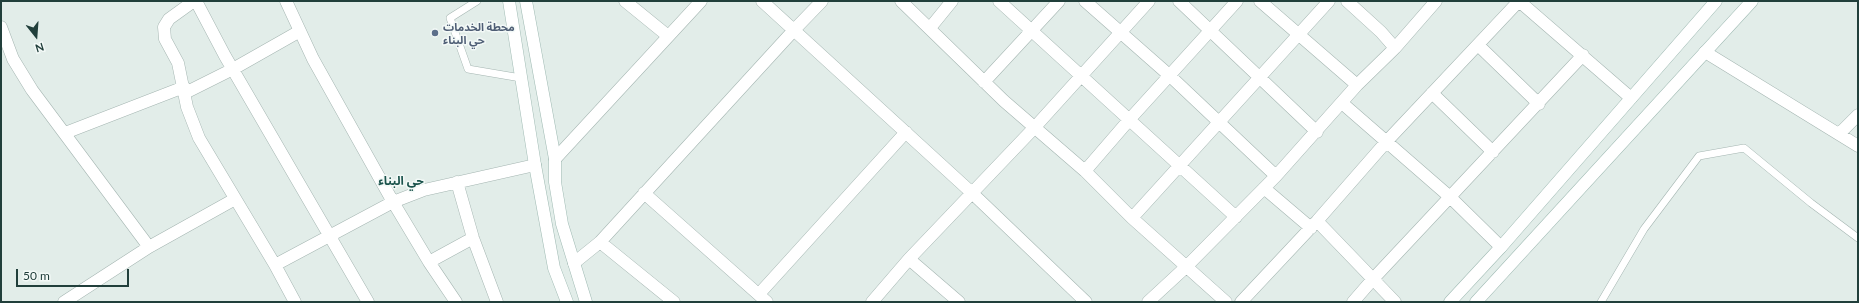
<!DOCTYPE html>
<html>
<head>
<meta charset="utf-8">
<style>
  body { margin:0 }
  #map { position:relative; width:1859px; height:303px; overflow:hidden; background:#e2ede9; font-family:Lato,sans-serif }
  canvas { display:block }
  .frame { position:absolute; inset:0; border:2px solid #213f3b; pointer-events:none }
  .north { position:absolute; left:16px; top:16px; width:40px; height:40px; -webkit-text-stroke:3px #f3f9f7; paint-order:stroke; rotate:163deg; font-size:11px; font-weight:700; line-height:16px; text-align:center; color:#213f3b }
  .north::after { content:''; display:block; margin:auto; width:14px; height:18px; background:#213f3b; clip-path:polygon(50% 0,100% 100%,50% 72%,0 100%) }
  .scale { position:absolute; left:16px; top:269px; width:113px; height:18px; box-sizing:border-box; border:2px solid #213f3b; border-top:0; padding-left:5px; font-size:12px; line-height:14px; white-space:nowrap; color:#213f3b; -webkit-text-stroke:3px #f3f9f7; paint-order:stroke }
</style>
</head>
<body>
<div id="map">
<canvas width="1859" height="303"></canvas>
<div class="frame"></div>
<div class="north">N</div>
<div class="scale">50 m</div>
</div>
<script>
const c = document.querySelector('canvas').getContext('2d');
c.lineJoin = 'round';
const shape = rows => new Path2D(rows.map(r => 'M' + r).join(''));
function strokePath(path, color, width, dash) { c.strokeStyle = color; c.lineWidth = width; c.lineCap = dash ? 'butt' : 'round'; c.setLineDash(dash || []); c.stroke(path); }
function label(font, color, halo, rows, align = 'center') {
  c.font = font + ' Lato,"Noto Sans Arabic",sans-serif'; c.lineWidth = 3; c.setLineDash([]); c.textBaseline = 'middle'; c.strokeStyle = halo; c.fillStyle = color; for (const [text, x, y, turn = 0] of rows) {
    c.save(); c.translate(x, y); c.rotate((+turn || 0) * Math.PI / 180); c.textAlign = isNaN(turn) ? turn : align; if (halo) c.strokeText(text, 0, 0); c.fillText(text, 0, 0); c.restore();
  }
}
const lane = shape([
  [477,1,450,18,468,69,521,78],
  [1601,302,1644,229,1699,156,1744,148,1811,203,1858,238]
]);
const street = shape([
  [194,1,169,19,164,27,165,39,178,63,187,107,199,138,275,265,295,302],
  [196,1,225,56,368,302],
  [286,1,313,59,393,202,429,262,456,302],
  [625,1,668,36],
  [762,1,972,193,1086,302],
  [901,1,1004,101,1085,171,1132,218,1226,302],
  [999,1,1236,217],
  [1085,1,1169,75,1276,176],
  [1179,1,1317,132],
  [1260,1,1357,85],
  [1347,1,1381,32,1395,48],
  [1519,1,1631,98],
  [1,27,13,59,32,90,149,247],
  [930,28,952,1],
  [1478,45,1539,104],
  [1705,52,1858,146],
  [984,82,1059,1],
  [185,93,233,69,300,31],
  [1432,93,1493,152],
  [1342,103,1450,197,1501,247],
  [65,133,184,87],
  [1839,134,1858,115],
  [555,159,701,1],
  [1085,171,1129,120,1237,1],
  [457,182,473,238,497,302],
  [1264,188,1311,228],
  [644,193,767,302],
  [1132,218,1329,1],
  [1317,221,1395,302],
  [600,242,674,302],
  [909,259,959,302],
  [429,262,473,238],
  [574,263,600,242,794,30,822,1],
  [275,265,393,202,424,190,535,165],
  [759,294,906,132],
  [64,302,149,247,235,199],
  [872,302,909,259,1035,127,1149,1],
  [1148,302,1187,266,1276,176,1357,85,1395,48,1436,1],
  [1241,302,1317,221,1387,141,1519,1],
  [1353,302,1373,279,1583,55]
]);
const secondary = shape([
  [509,1,535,165,554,268,567,302],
  [526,1,555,159,555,182,562,224,586,302],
  [1450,302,1501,247,1716,1],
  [1476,302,1752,1]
]);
const markers = [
  [435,33,4,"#5c6f8a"]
];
const serviceNames = [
  ["محطة الخدمات",443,27],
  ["حي البناء",443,40]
];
const neighbourhoodNames = [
  ["حي البناء",401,181]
];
strokePath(lane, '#a4b5b1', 8);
strokePath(street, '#a4b5b1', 13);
strokePath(secondary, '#9fbab3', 13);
strokePath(lane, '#fff', 7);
strokePath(street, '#fff', 12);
strokePath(secondary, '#fff', 12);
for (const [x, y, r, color] of markers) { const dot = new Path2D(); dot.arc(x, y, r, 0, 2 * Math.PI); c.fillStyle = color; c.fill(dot); strokePath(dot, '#f3f9f7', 1.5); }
label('bold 11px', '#4e5e75', '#f3f9f7', serviceNames, 'left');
label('bold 12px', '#1b534c', '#f3f9f7', neighbourhoodNames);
</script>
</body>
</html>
